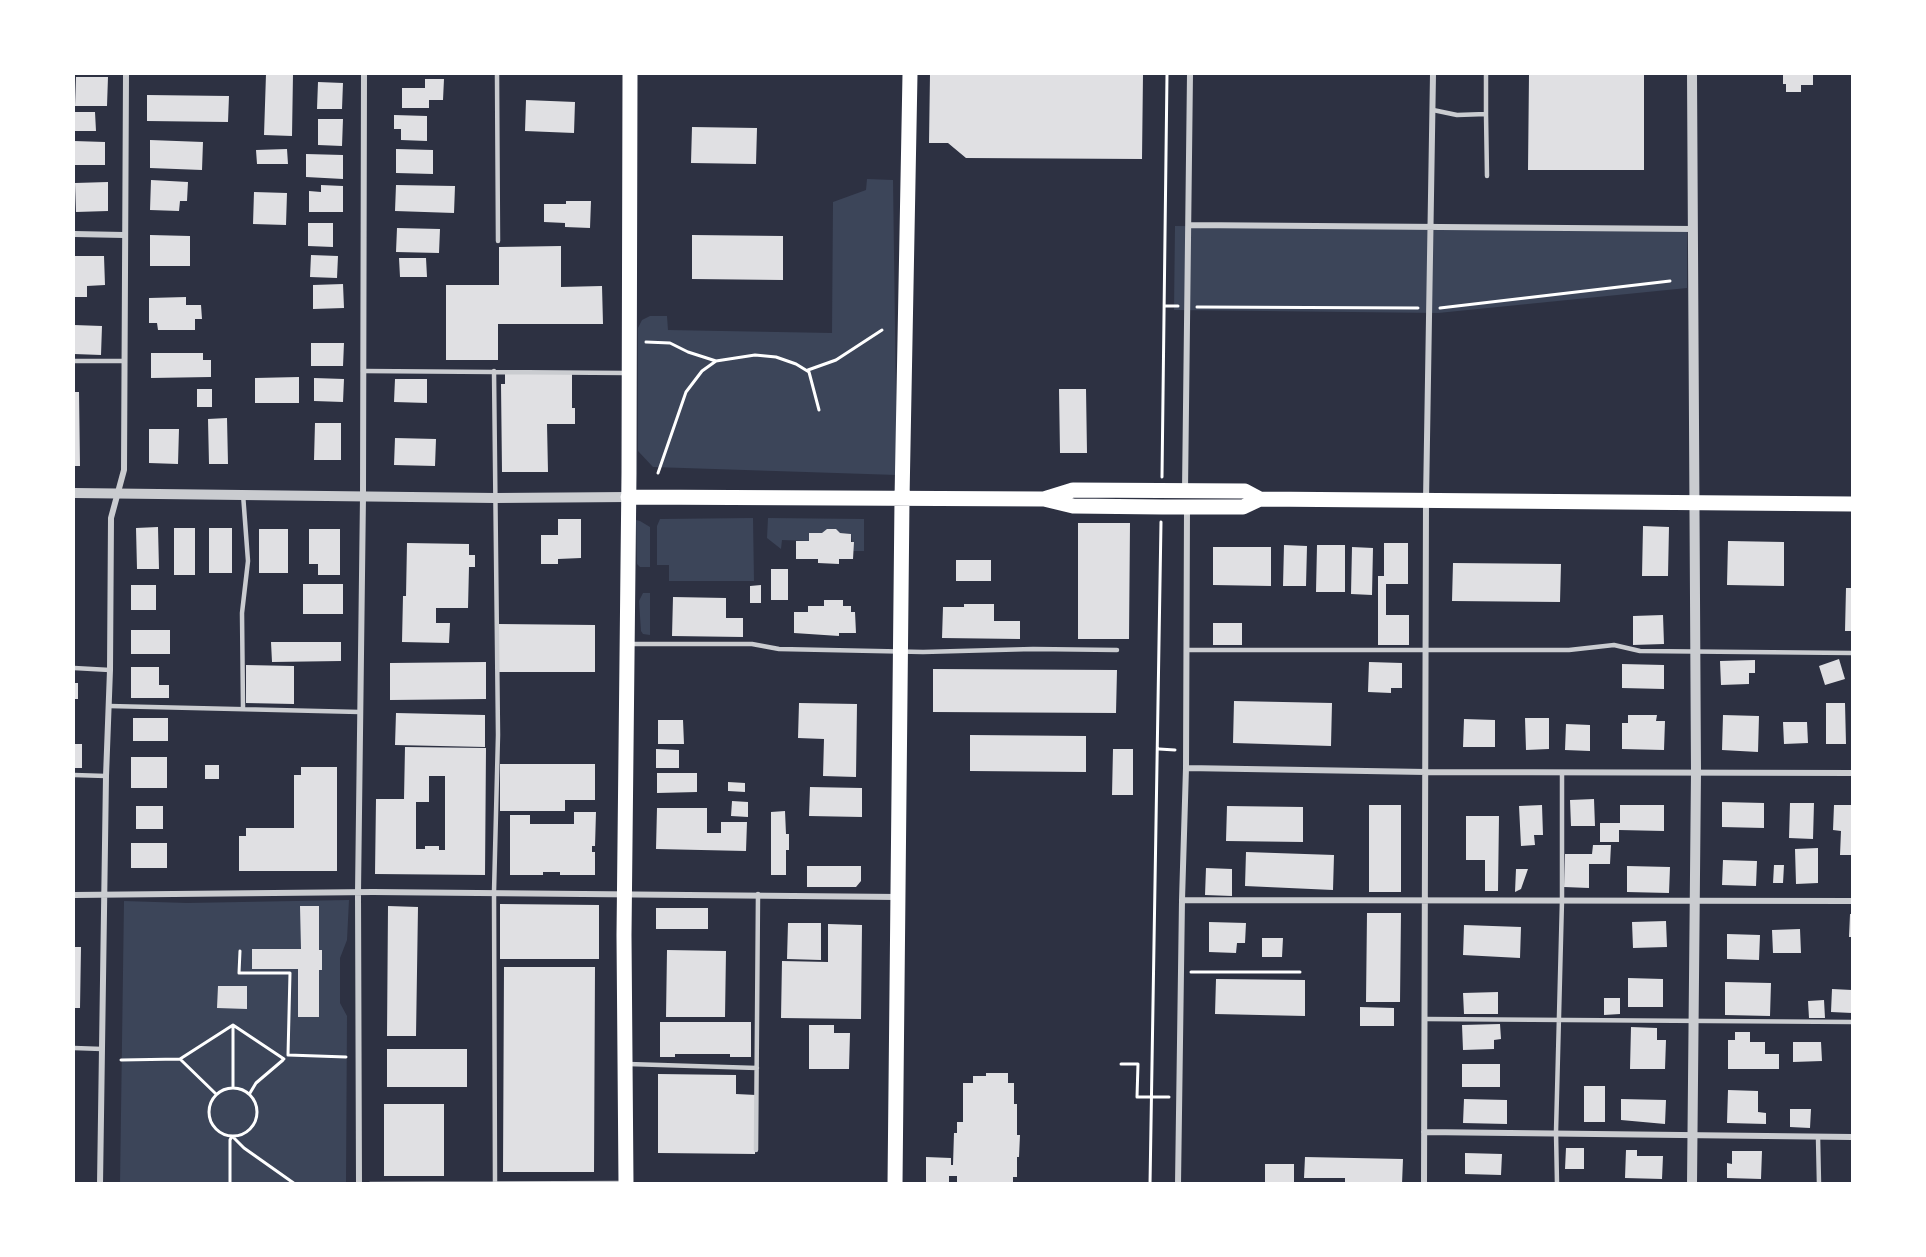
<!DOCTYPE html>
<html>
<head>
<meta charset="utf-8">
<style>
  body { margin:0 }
  #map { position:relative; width:1926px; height:1257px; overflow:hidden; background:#2d3142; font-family:"PT Sans Narrow",sans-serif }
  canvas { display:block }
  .frame { position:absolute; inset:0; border:75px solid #fff; pointer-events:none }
</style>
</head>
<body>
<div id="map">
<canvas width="1926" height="1257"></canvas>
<div class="frame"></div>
</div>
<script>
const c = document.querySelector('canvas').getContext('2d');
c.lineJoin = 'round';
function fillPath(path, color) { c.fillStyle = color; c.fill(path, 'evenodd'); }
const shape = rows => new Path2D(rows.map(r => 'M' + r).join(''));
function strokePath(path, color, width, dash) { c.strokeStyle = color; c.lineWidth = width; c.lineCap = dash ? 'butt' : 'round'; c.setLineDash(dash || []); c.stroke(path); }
const green = shape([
  [867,179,893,180,897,475,653,467,638,451,638,328,642,320,650,316,667,316,668,330,832,333,833,202,866,190],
  [1175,226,1687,229,1687,288,1438,313,1174,310],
  [753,518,754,581,669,581,669,565,657,565,657,526,660,519],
  [768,518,864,519,864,551,853,551,851,534,840,533,809,533,809,541,782,540,781,549,767,538],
  [636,520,640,521,650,527,650,567,640,567,637,564],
  [643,593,650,593,650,635,643,634,641,631,639,601],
  [349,900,347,940,340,958,340,1003,347,1016,346,1183,120,1184,124,901,187,903]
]);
const building = shape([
  [266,74,293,74,292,136,264,135],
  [930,74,1143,74,1142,159,966,158,948,143,929,143],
  [1529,74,1644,74,1644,170,1528,170],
  [1783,74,1813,74,1813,85,1801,85,1801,92,1786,92,1786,84,1783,84],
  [76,77,108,77,107,106,75,106],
  [425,79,444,79,443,100,429,100,429,108,402,108,402,88,425,88],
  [318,82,343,83,342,109,317,109],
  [147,95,229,96,228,122,147,121],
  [526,100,575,102,574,133,525,131],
  [74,112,95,112,96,131,74,131],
  [394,115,427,116,427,141,401,140,401,129,394,129],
  [318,119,343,119,342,146,318,145],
  [692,127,757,128,756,164,691,163],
  [150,140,203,142,202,170,150,168],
  [74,141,105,142,105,165,74,165],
  [287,149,288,164,257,164,256,150],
  [396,149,433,150,433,174,396,173],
  [306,154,343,155,343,179,306,177],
  [151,180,188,182,187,201,180,201,179,211,150,210],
  [108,182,108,211,76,212,75,183],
  [321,185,343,186,343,212,309,212,309,191,321,192],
  [396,185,455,186,454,213,395,211],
  [254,192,287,193,286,225,253,224],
  [566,201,591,201,590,228,565,227,565,223,544,222,544,204,566,204],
  [308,223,333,223,333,247,308,246],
  [397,228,440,229,439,253,396,252],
  [150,235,190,236,190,266,150,266],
  [692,235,783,236,783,280,692,279],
  [561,246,561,287,602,286,603,324,498,324,498,360,446,360,446,285,499,285,499,247],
  [311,255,338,256,337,278,310,277],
  [74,256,104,256,105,285,87,286,87,297,74,297],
  [399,258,426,258,427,277,400,277],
  [343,284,344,308,313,309,313,285],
  [186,297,186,305,201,305,202,319,195,319,195,330,158,330,157,323,149,323,149,298],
  [74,325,102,326,101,355,74,354],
  [311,343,344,343,343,366,311,366],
  [151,353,203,353,203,360,211,360,211,377,151,378],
  [572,372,572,408,575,408,575,424,547,424,548,472,502,472,501,384,505,384,505,373],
  [299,377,299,403,255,403,255,378],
  [314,378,344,379,343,402,314,401],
  [395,379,427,379,427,403,394,402],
  [197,389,212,389,212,407,197,407],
  [1059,389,1086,389,1087,453,1060,453],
  [74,392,79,392,80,466,74,466],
  [227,418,228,464,209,464,208,419],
  [315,423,341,423,341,460,314,460],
  [149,429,179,429,178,464,149,463],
  [395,438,436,439,435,466,394,465],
  [558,519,581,519,581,558,558,559,558,564,541,564,541,535,558,535],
  [1078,523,1130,523,1129,639,1078,639],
  [1643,526,1669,527,1668,576,1642,576],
  [158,527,159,569,137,569,136,528],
  [174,528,195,528,195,575,174,575],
  [209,528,232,528,232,573,209,573],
  [259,529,288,529,288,573,259,573],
  [309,529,340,529,340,575,318,575,318,564,309,564],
  [827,529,836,529,840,533,851,534,851,542,854,542,853,559,839,559,839,564,818,563,818,559,796,559,796,541,809,541,809,533,822,533],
  [1728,541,1784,542,1784,586,1727,585],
  [407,543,469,544,469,555,475,555,475,567,469,567,468,608,436,608,436,623,450,623,449,643,402,642,403,596,406,596],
  [1384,543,1408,543,1408,584,1386,584,1386,615,1409,615,1409,645,1378,645,1378,576,1384,576],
  [1284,545,1307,546,1306,586,1283,586],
  [1317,545,1345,545,1345,592,1316,592],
  [1213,547,1271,547,1271,586,1213,585],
  [1352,547,1373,548,1372,595,1351,594],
  [956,560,991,560,991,581,956,581],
  [1453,563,1561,564,1560,602,1452,601],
  [771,569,788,569,788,600,771,600],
  [303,584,343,584,343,614,303,614],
  [131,585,156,585,156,610,131,610],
  [761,585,761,603,750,603,750,586],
  [1846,588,1852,588,1852,631,1845,631],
  [673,597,726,598,726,618,743,618,743,637,672,636],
  [824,600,843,600,843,606,851,606,851,612,855,612,856,633,839,633,839,636,794,633,794,612,808,612,808,606,824,606],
  [964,604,994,604,994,621,1020,621,1020,639,942,638,943,607,964,607],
  [1663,615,1664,644,1633,645,1633,616],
  [1213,623,1242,623,1242,645,1213,645],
  [499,624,595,625,595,672,499,672],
  [131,630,170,630,170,654,131,654],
  [271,642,341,642,341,661,272,662],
  [1839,659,1845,679,1825,685,1819,666],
  [1755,660,1755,673,1749,673,1749,684,1721,685,1720,661],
  [486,662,486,699,390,700,390,663],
  [1369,662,1402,663,1402,688,1391,688,1391,693,1368,692],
  [1622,664,1664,665,1664,689,1622,688],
  [246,665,294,666,294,704,246,703],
  [131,667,159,667,159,685,169,685,169,698,131,698],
  [933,669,1117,670,1116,713,933,712],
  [74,683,78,683,78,699,74,699],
  [1234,701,1332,703,1331,746,1233,743],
  [799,703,857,704,856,777,823,776,824,739,798,738],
  [1826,703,1845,703,1846,744,1826,744],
  [396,713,485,715,485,747,395,745],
  [1628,715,1657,715,1656,721,1665,721,1664,750,1622,749,1622,723,1628,723],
  [1723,715,1759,716,1758,752,1722,750],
  [133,718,168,718,168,741,133,741],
  [1525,718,1549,718,1549,749,1526,750],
  [1464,719,1495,720,1495,747,1463,747],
  [658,720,683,720,684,744,658,744],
  [1783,722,1807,722,1808,743,1784,744],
  [1566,724,1590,725,1590,751,1565,750],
  [970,735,1086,736,1086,772,970,771],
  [74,744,82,744,82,768,74,768],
  [405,747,486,748,485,875,375,874,376,799,404,799],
  [429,776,445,776,445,850,439,850,439,846,425,846,425,849,416,849,416,802,429,802],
  [656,749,679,750,679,768,656,768],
  [1113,749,1133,749,1133,795,1112,795],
  [131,757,167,757,167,788,131,788],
  [500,764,595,764,595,800,565,800,565,811,500,811],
  [205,765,219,765,219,779,205,779],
  [301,767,337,767,337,871,239,871,239,836,246,836,246,828,294,828,294,775,301,775],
  [657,773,697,773,697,792,657,793],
  [728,782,745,783,745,792,728,791],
  [810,787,862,788,862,817,809,816],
  [1594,799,1595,826,1571,826,1570,800],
  [732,801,748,802,748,817,731,816],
  [1722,802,1764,803,1764,828,1722,827],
  [1790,803,1814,803,1813,839,1789,838],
  [1369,805,1401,805,1401,892,1369,892],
  [1542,805,1543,835,1534,835,1535,845,1521,846,1519,806],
  [1620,805,1664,805,1664,831,1619,830,1619,842,1600,842,1600,823,1620,823],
  [1834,805,1852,805,1852,855,1840,855,1841,831,1833,830],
  [136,806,163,806,163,829,136,829],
  [1227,806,1303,807,1303,842,1226,841],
  [657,808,707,808,707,833,721,833,721,822,747,822,746,851,656,849],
  [785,811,786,834,789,834,789,850,786,850,786,875,771,875,771,812],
  [574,812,596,812,595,846,592,846,592,852,595,852,595,875,560,875,560,872,543,872,543,875,510,875,510,815,530,815,530,824,574,824],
  [1466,816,1499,816,1498,891,1485,891,1485,860,1466,860],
  [131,843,167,843,167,868,131,868],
  [1593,845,1611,845,1610,864,1589,864,1589,888,1564,887,1565,854,1592,854],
  [1818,848,1818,883,1796,884,1795,849],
  [1246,852,1334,855,1333,890,1245,886],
  [1723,860,1757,861,1756,886,1722,885],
  [1774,865,1784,865,1783,883,1773,883],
  [807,866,861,866,861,881,856,887,807,887],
  [1627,866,1670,867,1669,893,1627,892],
  [1206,868,1232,869,1232,896,1205,895],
  [1516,869,1528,869,1521,889,1515,892],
  [500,904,599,905,599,959,500,959],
  [300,906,319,906,319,950,322,950,322,970,319,970,319,1017,298,1017,298,969,252,969,252,949,301,949],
  [388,906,418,907,416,1036,387,1036],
  [656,908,708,908,708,929,656,929],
  [1367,913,1401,913,1400,1002,1366,1002],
  [1850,914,1852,914,1852,937,1849,937],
  [1666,921,1667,947,1633,948,1632,922],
  [1209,922,1246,923,1245,943,1237,943,1236,953,1209,952],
  [788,923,821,923,821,960,787,959],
  [828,924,862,925,861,1019,781,1018,782,961,828,962],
  [1464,925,1521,927,1520,958,1463,955],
  [1800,929,1801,953,1773,953,1772,930],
  [1727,934,1760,935,1759,960,1727,959],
  [1262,938,1283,938,1282,957,1262,957],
  [74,947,81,947,80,1008,74,1008],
  [667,950,726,951,725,1017,666,1017],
  [504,967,595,967,594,1172,503,1172],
  [1628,978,1663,979,1663,1007,1628,1007],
  [1216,979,1305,980,1305,1016,1215,1014],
  [1725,982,1771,983,1770,1016,1725,1015],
  [218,986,247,986,247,1009,217,1008],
  [1832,989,1852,990,1852,1013,1831,1012],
  [1498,992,1498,1014,1464,1014,1463,993],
  [1604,998,1620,998,1620,1014,1604,1015],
  [1824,1000,1825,1018,1809,1018,1808,1001],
  [1360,1007,1394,1008,1394,1026,1360,1026],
  [660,1022,751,1022,751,1057,730,1057,730,1054,675,1054,675,1057,660,1057],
  [1500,1024,1501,1039,1494,1040,1494,1049,1463,1050,1462,1025],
  [809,1025,834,1025,834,1033,850,1033,849,1069,809,1069],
  [1631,1027,1657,1028,1657,1040,1666,1040,1665,1069,1630,1069],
  [1735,1032,1750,1032,1750,1042,1765,1042,1765,1054,1779,1054,1779,1069,1728,1069,1728,1040,1735,1040],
  [1793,1042,1821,1042,1822,1061,1793,1062],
  [387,1049,467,1049,467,1087,387,1087],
  [1462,1064,1500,1064,1500,1087,1462,1087],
  [986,1073,1008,1073,1008,1083,1014,1083,1014,1104,1017,1104,1017,1135,1020,1135,1019,1157,1017,1157,1017,1177,1013,1177,1013,1184,957,1184,957,1176,949,1176,949,1182,926,1182,926,1157,951,1158,951,1165,953,1165,954,1133,957,1133,957,1122,963,1122,963,1083,973,1083,973,1076,986,1076],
  [658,1074,736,1075,736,1094,756,1095,755,1154,658,1153],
  [1584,1086,1605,1086,1605,1122,1584,1122],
  [1728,1090,1758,1091,1758,1112,1766,1113,1766,1124,1727,1123],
  [1464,1099,1507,1100,1507,1124,1463,1123],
  [1621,1099,1666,1100,1665,1124,1621,1120],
  [384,1104,444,1104,444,1176,384,1176],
  [1790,1109,1811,1109,1810,1128,1790,1127],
  [1566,1148,1584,1148,1584,1169,1565,1169],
  [1626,1150,1637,1150,1637,1156,1663,1156,1662,1179,1625,1178],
  [1732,1151,1762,1151,1761,1179,1727,1178,1727,1163,1732,1164],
  [1465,1153,1502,1154,1501,1175,1465,1174],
  [1305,1157,1403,1159,1402,1184,1345,1184,1345,1178,1304,1178],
  [1265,1164,1294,1164,1294,1184,1265,1184]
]);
const path = shape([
  [1165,306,1178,306],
  [1197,307,1418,308],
  [1440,308,1670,281],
  [646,342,670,343,688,352,716,361],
  [808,370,836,360,882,330],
  [658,473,686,392,702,371,716,361,755,355,776,357,796,364,809,372,819,410],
  [1162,477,1167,74],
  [1159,749,1175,750],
  [240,951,239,973,290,973,288,1055],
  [1191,972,1300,972],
  [233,1025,233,1087],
  [288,1055,346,1057],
  [180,1059,233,1025,284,1059],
  [121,1060,180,1059,216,1094],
  [1121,1064,1138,1064,1137,1097,1169,1097],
  '209 1112a24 24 0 1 1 48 0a24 24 0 1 1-48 0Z',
  [250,1093,256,1083,283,1060],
  [230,1184,230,1140,232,1136,244,1148,295,1184],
  [1150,1184,1161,522]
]);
const service = shape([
  [497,74,498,241],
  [1486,74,1486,114],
  [1433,110,1457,115,1486,114,1487,176],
  [74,361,124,361],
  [363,371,626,373],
  [494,371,498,735,494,892,495,1183],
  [243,494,248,561,242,613,243,708],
  [629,644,752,644,779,649,923,652,1033,649,1117,650],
  [1188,650,1569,650,1614,645,1640,651,1852,653],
  [74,668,110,670],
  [109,706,360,712],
  [74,775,106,776],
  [1425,1019,1852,1022],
  [74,1048,102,1049],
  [628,1064,757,1068],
  [1818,1137,1819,1184],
  [756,1150,758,894],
  [370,1184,623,1183],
  [1557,1184,1556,1132,1562,900,1562,773]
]);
const minor = shape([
  [1189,225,1693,229],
  [74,234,124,235],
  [1185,490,1190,74],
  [1186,768,1426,772,1852,773],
  [74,895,373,892,898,897],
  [1182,900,1852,901],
  [1424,1132,1852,1137],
  [100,1184,106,776,110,670,111,518,124,470,126,74],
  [359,1184,358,892,363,496,364,74],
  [1178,1184,1182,900,1186,768,1187,507],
  [1424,1184,1426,500,1433,74]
]);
const tertiary = shape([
  [74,493,495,498,628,497],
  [1692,1184,1696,772,1692,74]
]);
const primary = shape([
  [628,497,1044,499,1073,506,1162,507,1243,507,1260,499,1852,504],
  [1044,499,1073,490,1245,491,1260,499],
  [626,1184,624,935,629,473,630,74],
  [895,1184,902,499,910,74]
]);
fillPath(green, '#3c4559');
fillPath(building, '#e0e0e3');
strokePath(path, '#fff', 3);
strokePath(service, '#caccd0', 4.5);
strokePath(minor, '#caccd0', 6);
strokePath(tertiary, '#caccd0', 10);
strokePath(primary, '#fff', 15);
</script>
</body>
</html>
